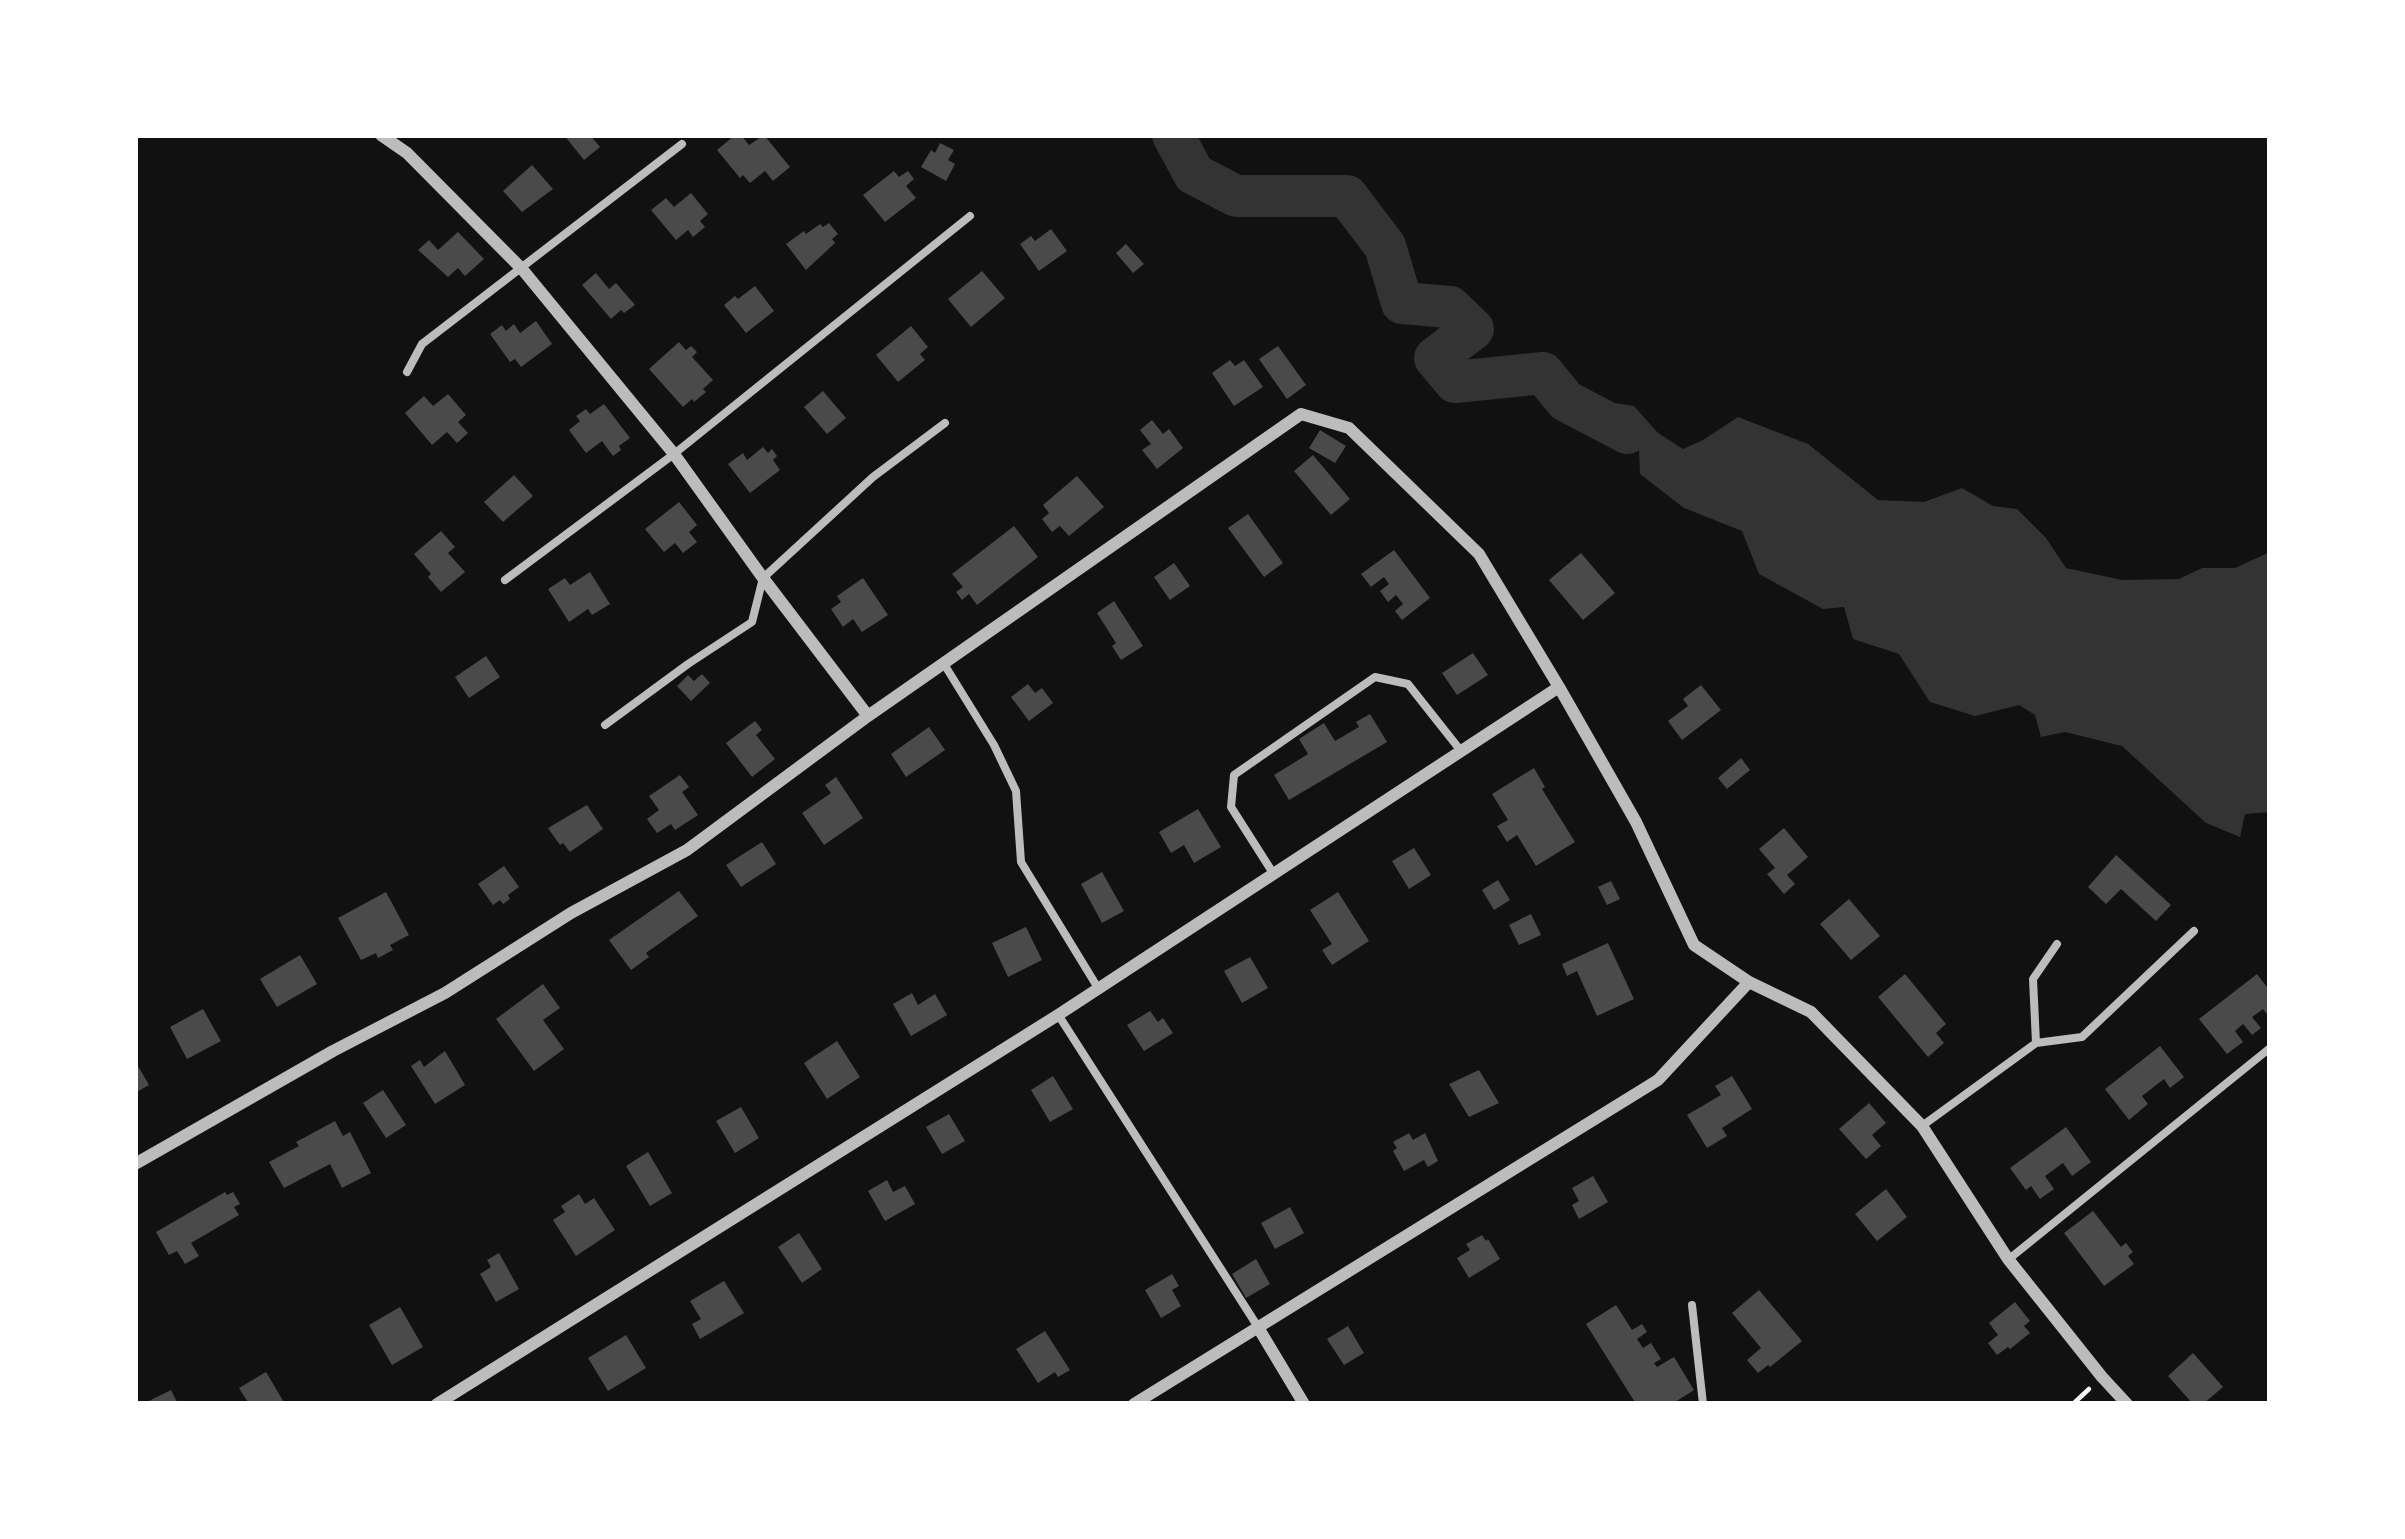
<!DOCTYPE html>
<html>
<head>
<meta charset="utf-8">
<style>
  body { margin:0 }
  #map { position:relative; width:2405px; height:1539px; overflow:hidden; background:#111; font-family:"DejaVu Sans",sans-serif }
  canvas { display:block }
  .frame { position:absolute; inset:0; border:138px solid #fff; pointer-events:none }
</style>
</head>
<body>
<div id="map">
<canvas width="2405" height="1539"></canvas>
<div class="frame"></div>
</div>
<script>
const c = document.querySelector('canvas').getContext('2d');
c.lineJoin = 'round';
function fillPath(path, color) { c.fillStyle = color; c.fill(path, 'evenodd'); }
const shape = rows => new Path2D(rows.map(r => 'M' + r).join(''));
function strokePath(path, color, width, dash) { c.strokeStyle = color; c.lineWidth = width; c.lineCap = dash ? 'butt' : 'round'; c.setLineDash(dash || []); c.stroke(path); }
const water = shape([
  [1583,398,1634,406,1658,433,1683,449,1703,440,1738,417,1808,444,1878,500,1924,502,1962,488,1993,506,2017,509,2046,538,2066,568,2122,580,2179,579,2202,568,2235,568,2270,552,2270,812,2245,814,2240,837,2206,823,2122,746,2065,732,2041,737,2035,715,2019,705,1975,716,1930,702,1899,654,1853,639,1844,607,1823,609,1759,574,1742,531,1684,508,1640,474,1639,450,1573,415]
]);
const river = shape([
  [1173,135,1194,174,1236,196,1347,196,1385,246,1402,303,1450,307,1473,329,1435,358,1455,382,1543,373,1566,401,1627,433]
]);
const building = shape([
  [564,135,590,135,600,147,584,160],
  [735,135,741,135,749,145,764,135,790,167,773,181,765,171,750,183,743,175,740,178,717,150],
  [940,143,954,150,948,160,955,164,946,181,921,167,931,150,935,153],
  [532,165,553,189,522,212,503,191],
  [894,171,899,177,908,171,914,179,906,186,916,198,885,222,863,195],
  [691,193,708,214,700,221,705,227,693,237,688,230,676,240,651,210,666,198,674,207],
  [829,223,838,234,832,239,835,243,806,270,786,244,804,231,806,234,820,224,823,227],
  [1051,229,1067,251,1039,271,1020,244,1031,236,1035,241],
  [458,232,484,259,465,276,458,268,448,277,418,250,429,240,438,250],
  [1126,244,1144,264,1133,273,1116,253],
  [982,271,1005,298,971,327,948,299],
  [596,273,609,289,616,283,635,305,624,313,621,310,611,319,582,285],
  [755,286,774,311,746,333,724,305,735,296,738,299],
  [536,321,552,344,521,367,515,359,510,362,490,334,502,325,506,331,514,324,520,333],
  [911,326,928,347,920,354,925,360,898,382,876,355],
  [679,342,686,350,691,346,697,352,692,357,713,380,703,389,706,392,694,402,692,399,683,407,649,369],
  [1278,346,1306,385,1287,399,1259,359],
  [1230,360,1235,366,1244,360,1263,387,1234,406,1212,373],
  [823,391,846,418,827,434,804,407],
  [448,394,466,415,458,422,468,433,457,443,447,432,432,445,405,413,424,396,433,406],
  [604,404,630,438,619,446,621,450,613,456,602,441,586,453,569,430,580,421,576,416,586,409,590,414],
  [1152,420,1163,434,1169,429,1183,448,1157,469,1142,450,1151,444,1140,430],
  [1320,430,1346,446,1335,463,1309,448],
  [763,447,768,453,772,449,777,456,773,460,780,470,750,493,728,464,743,453,747,460],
  [1313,455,1350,499,1331,515,1294,471],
  [514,475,533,496,503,522,484,502],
  [1077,476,1104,507,1069,536,1060,526,1052,532,1042,519,1049,513,1043,505],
  [679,502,697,525,689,532,697,542,683,553,675,543,664,552,645,529],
  [1248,514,1283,563,1264,577,1228,528],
  [1014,526,1038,557,977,605,969,594,962,600,956,592,963,587,952,574],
  [441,531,455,547,448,553,465,572,441,592,428,577,431,574,414,554],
  [1394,550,1430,598,1402,620,1395,611,1403,604,1396,595,1388,602,1380,591,1389,584,1384,577,1371,587,1361,574],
  [1581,553,1615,593,1583,620,1549,580],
  [1174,563,1190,586,1170,600,1154,577],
  [590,572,610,604,592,615,588,609,569,622,548,589,565,578,570,585],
  [863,578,888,615,862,632,853,619,843,627,831,609,841,602,837,596],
  [1114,601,1143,646,1121,660,1112,646,1116,643,1097,613],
  [1473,653,1488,675,1457,695,1442,673],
  [486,656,500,677,469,698,455,677],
  [702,674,710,683,691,701,677,686,688,675,694,681],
  [1028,684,1035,693,1042,688,1053,703,1029,721,1011,697],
  [1701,685,1721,710,1682,740,1668,721,1688,706,1683,699],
  [1370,714,1387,742,1289,800,1274,775,1308,754,1299,739,1324,723,1335,741,1359,727,1356,722],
  [755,721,762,730,756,735,775,759,752,777,726,743],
  [929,727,945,750,906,777,891,754],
  [1741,758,1750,770,1727,789,1718,778],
  [1534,768,1545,787,1542,789,1575,842,1536,866,1517,835,1507,842,1497,826,1508,820,1492,794],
  [680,775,689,787,682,792,698,815,675,830,671,824,657,833,647,819,659,810,649,796],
  [836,777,863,818,824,845,802,813,831,793,825,785],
  [587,805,603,829,570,852,563,843,560,845,548,828],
  [1198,809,1221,847,1194,863,1184,845,1171,853,1159,832],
  [1784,828,1808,857,1787,875,1795,884,1784,894,1767,874,1775,868,1759,849],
  [762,842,776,864,741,887,726,865],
  [1414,848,1431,875,1409,889,1392,861],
  [2116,855,2171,905,2156,921,2121,889,2106,904,2088,887],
  [504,866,519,887,508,895,510,899,503,904,500,900,493,905,478,884],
  [1102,872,1124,911,1102,923,1081,884],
  [1498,880,1510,900,1494,910,1482,890],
  [1611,881,1620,899,1607,905,1598,887],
  [679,891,698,916,646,953,649,957,631,970,609,940],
  [386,892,409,935,390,945,393,950,378,958,376,953,361,960,338,918],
  [1338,892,1369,941,1332,965,1322,950,1332,944,1310,910],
  [1849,899,1880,936,1851,960,1820,924],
  [1531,914,1541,935,1519,945,1509,925],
  [1026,927,1042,960,1008,977,992,943],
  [1608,943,1634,999,1597,1016,1577,971,1567,976,1562,964],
  [300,955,317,984,277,1007,260,979],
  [1250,957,1268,988,1242,1003,1224,971],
  [1905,974,1946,1024,1936,1033,1944,1043,1928,1057,1878,997],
  [2257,974,2270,991,2270,1018,2263,1009,2252,1017,2261,1028,2252,1035,2243,1024,2235,1031,2243,1042,2227,1054,2199,1019],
  [543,984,560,1008,543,1020,564,1049,534,1071,496,1019],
  [912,993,918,1005,935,994,947,1015,911,1036,893,1004],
  [203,1009,221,1041,187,1059,170,1027],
  [1150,1011,1158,1022,1163,1018,1173,1033,1144,1051,1127,1025],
  [837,1041,860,1077,827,1099,804,1063],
  [2160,1046,2184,1077,2170,1088,2164,1079,2142,1096,2148,1104,2129,1120,2105,1089],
  [445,1051,465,1085,435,1104,411,1066,420,1060,424,1067],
  [135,1061,149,1085,135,1093],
  [1479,1070,1499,1103,1469,1117,1449,1084],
  [1053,1076,1073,1109,1050,1122,1031,1090],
  [1732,1076,1752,1109,1722,1128,1727,1136,1707,1148,1687,1115,1721,1095,1715,1086],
  [383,1090,406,1125,386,1138,363,1103],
  [1869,1103,1886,1123,1872,1135,1881,1146,1866,1159,1839,1129],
  [741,1107,759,1138,735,1153,716,1121],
  [949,1114,965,1141,942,1154,926,1127],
  [335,1121,343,1136,350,1132,371,1173,342,1188,330,1164,284,1188,269,1162,299,1146,296,1142],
  [2066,1127,2091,1162,2072,1176,2063,1163,2045,1176,2054,1189,2040,1199,2031,1186,2026,1190,2010,1168],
  [1409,1133,1413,1140,1425,1133,1438,1161,1428,1167,1424,1160,1404,1171,1393,1151,1397,1148,1393,1142],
  [648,1152,672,1193,650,1206,626,1166],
  [1593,1176,1608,1202,1579,1219,1572,1205,1579,1201,1572,1188],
  [887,1180,893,1192,905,1186,915,1204,885,1221,868,1191],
  [1886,1189,1907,1217,1877,1241,1855,1214],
  [225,1192,227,1195,233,1192,240,1204,234,1207,239,1215,191,1243,199,1256,185,1264,177,1251,169,1255,156,1232],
  [579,1194,585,1204,594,1198,615,1230,576,1256,553,1220,565,1212,561,1206],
  [1290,1207,1304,1233,1275,1249,1261,1223],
  [2093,1211,2121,1247,2126,1243,2133,1252,2128,1256,2134,1264,2104,1286,2064,1233],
  [799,1233,822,1269,802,1283,778,1247],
  [1482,1235,1486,1241,1488,1239,1500,1259,1469,1278,1457,1258,1470,1250,1466,1244],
  [499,1253,519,1289,496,1302,480,1274,491,1267,487,1260],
  [1256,1259,1270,1284,1246,1298,1232,1274],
  [1172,1274,1179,1286,1172,1290,1181,1306,1161,1318,1145,1290],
  [724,1281,744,1313,700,1339,692,1324,701,1319,690,1301],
  [1759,1290,1802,1341,1770,1367,1768,1365,1758,1373,1747,1360,1761,1348,1732,1313],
  [2015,1302,2030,1321,2024,1326,2030,1333,2010,1349,2008,1347,1997,1355,1988,1343,1998,1335,1989,1323],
  [1616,1305,1632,1330,1642,1324,1647,1332,1637,1339,1643,1348,1651,1343,1661,1359,1654,1363,1657,1367,1674,1357,1694,1390,1672,1404,1636,1404,1586,1324],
  [400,1307,423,1347,392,1365,369,1325],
  [1348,1326,1364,1353,1344,1365,1327,1339],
  [1045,1331,1070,1370,1058,1377,1055,1372,1038,1383,1016,1349],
  [626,1335,646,1368,608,1391,588,1358],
  [2193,1353,2223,1387,2203,1404,2193,1404,2168,1376],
  [266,1372,285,1404,249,1404,239,1388],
  [171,1390,178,1404,143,1404]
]);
const path = shape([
  [2073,1404,2089,1389]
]);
const service = shape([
  [407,372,422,344,682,144],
  [505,580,674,454,970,216],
  [944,664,994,745,1016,791,1021,862,1098,988],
  [605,725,688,664,752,622,763,578,873,477,945,423],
  [1273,873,1231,807,1234,775,1375,677,1408,684,1461,751],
  [1059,1016,1258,1327],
  [2036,1043,2033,979,2057,944],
  [1922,1126,2036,1043,2082,1037,2194,931],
  [2009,1259,2270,1048],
  [1692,1305,1703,1404]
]);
const minor = shape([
  [381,135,407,153,522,269,674,454,763,578,868,716],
  [135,1164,333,1051,445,993,571,913,687,850,868,716,1301,414,1349,428,1479,554,1559,687,1636,822,1694,945,1749,982,1811,1012,1922,1126,2008,1259,2102,1377,2127,1404],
  [1259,1329,1304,1404],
  [437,1404,1058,1015,1559,687],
  [1134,1404,1658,1080,1749,982]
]);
fillPath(water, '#333');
strokePath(river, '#333', 42);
fillPath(building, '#4a4a4a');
strokePath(path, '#f5f5f5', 4.5);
strokePath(service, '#bcbcbc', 8);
strokePath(minor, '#bcbcbc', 12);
</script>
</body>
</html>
